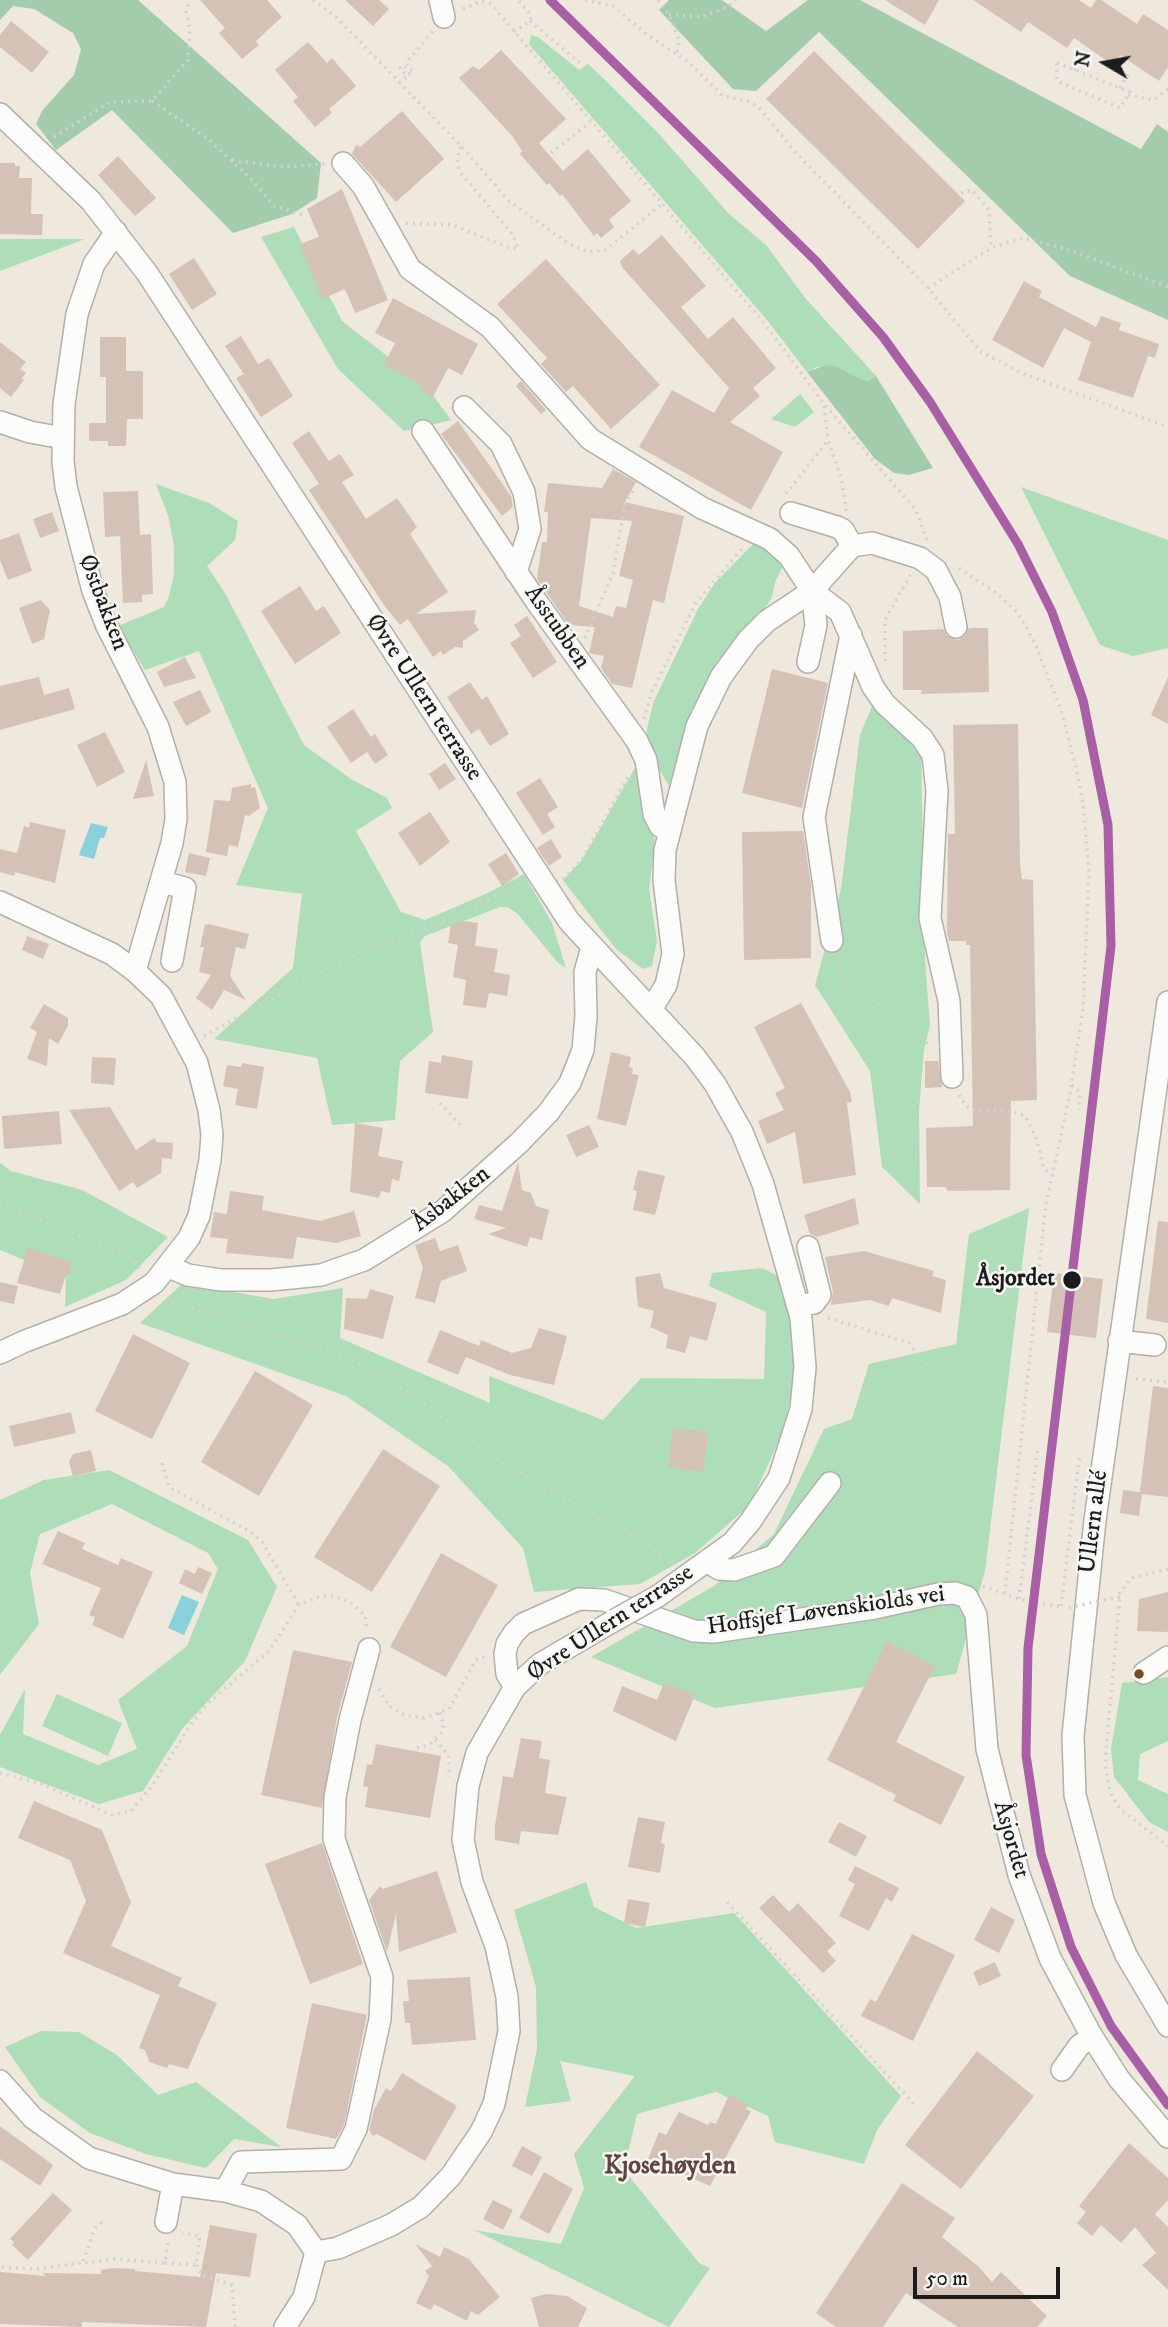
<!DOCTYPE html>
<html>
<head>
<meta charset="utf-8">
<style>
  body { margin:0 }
  #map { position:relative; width:1168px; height:2327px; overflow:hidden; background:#eee8dd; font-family:"IM FELL DW Pica",serif }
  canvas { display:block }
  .north { position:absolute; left:1070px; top:28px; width:70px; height:70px; -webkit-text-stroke:5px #f6f6f2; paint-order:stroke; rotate:280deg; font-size:19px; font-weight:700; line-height:28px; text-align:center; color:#1c1c1c }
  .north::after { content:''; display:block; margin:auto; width:24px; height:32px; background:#1c1c1c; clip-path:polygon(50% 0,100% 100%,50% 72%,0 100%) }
  .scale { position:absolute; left:913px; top:2267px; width:147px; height:32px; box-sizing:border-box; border:4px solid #1c1c1c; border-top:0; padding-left:9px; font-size:21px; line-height:24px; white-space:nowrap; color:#1c1c1c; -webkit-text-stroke:5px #f6f6f2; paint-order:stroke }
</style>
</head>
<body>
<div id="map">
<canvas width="1168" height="2327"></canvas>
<div class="north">N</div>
<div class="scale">50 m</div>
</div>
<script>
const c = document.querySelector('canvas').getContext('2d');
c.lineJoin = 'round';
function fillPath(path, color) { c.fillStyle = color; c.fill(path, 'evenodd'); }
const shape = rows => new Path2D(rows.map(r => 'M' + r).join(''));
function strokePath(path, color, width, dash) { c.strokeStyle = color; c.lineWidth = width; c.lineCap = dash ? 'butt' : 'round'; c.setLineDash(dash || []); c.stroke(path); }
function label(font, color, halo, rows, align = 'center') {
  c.font = font + ' "IM FELL DW Pica",serif'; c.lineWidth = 5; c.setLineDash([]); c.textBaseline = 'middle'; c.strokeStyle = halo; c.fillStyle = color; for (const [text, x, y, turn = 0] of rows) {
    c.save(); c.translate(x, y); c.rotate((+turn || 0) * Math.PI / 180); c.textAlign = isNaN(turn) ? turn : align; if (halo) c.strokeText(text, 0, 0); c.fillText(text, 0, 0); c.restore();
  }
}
const green = shape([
  [531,35,538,37,579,70,588,64,602,77,659,134,729,214,766,245,806,299,876,376,868,381,861,379,838,367,817,367,807,372,767,320,529,44],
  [294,227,342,321,426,386,451,420,404,431,338,369,261,237],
  [0,239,85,239,0,271],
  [800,394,814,412,795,427,771,419],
  [156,484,209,503,238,521,235,540,207,566,225,593,304,745,351,779,387,798,392,808,356,831,401,912,425,920,490,892,524,874,552,923,566,968,558,963,517,913,507,907,500,907,425,936,420,942,433,1032,400,1061,395,1120,332,1125,317,1058,214,1039,293,968,302,894,236,885,268,808,199,651,145,670,118,626,164,607,169,596,174,574,174,546,168,515],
  [1021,487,1168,540,1168,648,1133,656,1100,645],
  [760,541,784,564,775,582,772,597,764,610,725,653,706,682,691,710,669,786,646,747,647,729,654,701,698,609,715,583,755,542],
  [875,699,921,749,925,960,930,1025,924,1049,919,1110,920,1204,882,1167,870,1071,815,985,841,889,860,735],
  [639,761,655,843,649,889,657,941,652,966,643,969,616,949,563,880,582,860],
  [0,1163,11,1171,82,1190,168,1237,126,1280,65,1307,66,1277,0,1250],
  [1029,1208,985,1571,956,1674,715,1708,591,1657,714,1586,774,1534,824,1429,852,1419,869,1364,956,1344,969,1234],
  [762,1268,780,1277,798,1320,797,1371,782,1434,749,1506,695,1553,640,1584,534,1592,523,1548,448,1466,346,1396,140,1323,183,1283,273,1299,343,1288,340,1338,490,1403,489,1376,603,1420,641,1378,764,1379,766,1312,709,1286,712,1273],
  [109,1470,248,1540,277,1587,245,1661,183,1728,143,1791,99,1804,0,1767,0,1735,25,1689,23,1734,98,1765,137,1749,118,1700,187,1646,218,1569,208,1553,112,1504,40,1534,30,1573,39,1624,0,1675,0,1500,44,1480],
  [1168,1677,1168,1741,1140,1754,1138,1780,1168,1794,1168,1832,1149,1822,1114,1777,1111,1749,1122,1683],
  [57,1694,122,1723,108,1756,42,1726],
  [586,1882,594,1907,636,1928,734,1913,901,2096,877,2130,864,2164,775,2142,768,2116,716,2092,637,2114,624,2170,699,2263,710,2268,669,2327,474,2230,561,2244,584,2188,574,2154,635,2076,560,2061,571,2101,525,2107,537,2049,536,1987,514,1910],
  [41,2031,79,2032,117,2055,158,2095,196,2082,281,2147,234,2139,206,2168,146,2154,90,2133,40,2097,5,2047]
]);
const forest = shape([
  [0,0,138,0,321,163,317,198,292,214,233,233,112,110,56,150,36,124,42,111,74,75,81,49,73,33,34,9,13,6,0,20],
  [669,0,722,0,766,31,808,0,860,0,1141,149,1157,124,1168,132,1168,320,1070,276,819,32,756,91,733,89,659,10],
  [826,365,838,367,861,379,868,381,876,376,933,468,909,475,894,473,875,459,807,372]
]);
const water = shape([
  [91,823,108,827,104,838,100,838,94,859,79,855],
  [182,1595,199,1602,184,1635,168,1628]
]);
const building = shape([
  [200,0,267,0,282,17,256,41,259,45,242,59,219,33,225,28],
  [345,0,379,0,389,9,373,26],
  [885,0,939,0,925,25],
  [973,0,1079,0,1091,8,1096,0,1101,0,1137,24,1143,14,1168,30,1168,67,1159,81,1120,55,1113,65,1074,38,1067,48,1028,22,1021,32],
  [11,21,49,52,32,73,0,47,0,35],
  [308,42,327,63,332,58,356,86,329,109,332,113,315,127,293,101,298,97,275,70],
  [501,50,566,119,539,143,563,171,588,149,631,201,609,220,614,227,601,238,597,233,594,236,562,194,560,196,549,183,547,185,520,154,522,151,513,137,459,78,473,66,479,70],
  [814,51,965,201,918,249,766,99],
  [402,111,444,159,396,202,352,154,356,145,360,147],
  [118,156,156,198,135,216,98,175],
  [0,163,15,163,15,166,20,166,19,178,32,178,31,214,43,214,42,235,0,234],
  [342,189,388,300,355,313,345,289,322,299,300,244,319,237,307,209],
  [662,235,706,286,681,307,708,339,733,317,776,368,753,388,760,396,730,422,783,452,751,510,639,447,672,390,714,413,729,388,622,267,620,261,633,249,639,255],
  [194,258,217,294,192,310,169,274],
  [546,259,660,385,611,429,573,386,566,392,541,364,547,358,497,304],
  [1024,281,1042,291,1039,297,1096,327,1101,316,1121,323,1119,330,1159,344,1155,358,1148,356,1133,398,1078,380,1091,342,1064,328,1043,368,992,340],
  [393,298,478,344,462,375,448,368,433,397,419,389,422,385,384,365,395,343,375,333],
  [241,336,258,364,269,358,293,396,261,417,236,378,244,374,225,346],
  [100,337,126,337,126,371,143,371,143,419,127,419,126,446,108,446,108,441,89,441,89,423,106,423,106,377,100,377],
  [0,342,26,362,20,369,26,373,22,378,24,380,11,397,0,388],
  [521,381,546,410,541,414,516,386],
  [458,421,511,496,513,507,502,516,441,434],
  [309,431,329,461,340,454,354,475,342,482,366,519,397,498,417,527,410,534,448,592,416,614,476,610,474,623,479,630,463,641,463,648,455,647,443,655,441,651,433,657,408,619,400,625,384,605,309,490,319,484,292,443],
  [613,469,636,482,625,502,684,516,664,603,653,600,632,688,612,684,601,668,604,656,589,653,595,627,569,625,537,579,542,542,547,542,548,512,544,512,548,483,602,488],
  [591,518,632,521,619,576,633,580,626,608,616,606,613,617,579,606],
  [138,491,140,535,151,534,153,594,142,595,142,602,123,603,120,536,105,537,103,492],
  [52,512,59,531,40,538,33,519],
  [19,533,32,571,8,580,0,560,0,540],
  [300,586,316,611,324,606,341,633,295,664,261,611],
  [41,600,50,610,44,639,32,644,19,608],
  [527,616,557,662,533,678,510,643,521,636,514,625],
  [969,628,988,628,989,692,921,694,922,690,903,690,903,631,943,629,947,636,958,640,965,636],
  [185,657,196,678,164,687,157,672],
  [772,669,828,683,802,808,742,793],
  [39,677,44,695,69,688,75,709,0,730,0,686],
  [1168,677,1168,724,1151,715],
  [470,682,482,700,487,696,509,734,490,746,479,729,471,734,447,697],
  [200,690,211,712,186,726,173,702],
  [353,709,371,737,375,734,388,755,375,764,367,752,351,763,327,727],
  [1018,724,1020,864,1022,879,1033,880,1037,1100,1011,1101,1010,1190,948,1191,945,1187,927,1187,926,1128,973,1126,970,945,966,945,966,941,949,941,947,933,948,834,955,834,953,725],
  [105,732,125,772,97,787,77,745],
  [146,760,154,796,133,799],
  [445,763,456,779,439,790,429,774],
  [540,778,558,807,547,814,555,827,543,835,516,793],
  [251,784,251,788,255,787,260,808,249,816,245,815,238,847,229,845,227,856,206,852,214,800,230,801,232,788],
  [430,812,450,842,420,866,398,833],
  [30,822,66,830,55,883,15,872,14,876,0,872,0,849,17,853,24,826,29,828],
  [803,831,811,885,811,958,744,960,742,832],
  [551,839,562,857,549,866,537,848],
  [189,853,210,858,206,876,185,872],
  [506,853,519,874,502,886,488,864],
  [464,921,478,923,475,946,498,949,494,972,510,975,507,996,489,993,486,1008,463,1005,466,980,453,977,458,945,448,943,451,924],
  [209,924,249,934,245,949,236,947,230,976,246,1000,224,990,212,1010,196,998,211,975,199,972,204,947,200,947,205,925],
  [27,936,49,944,43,959,22,950],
  [801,1003,850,1092,852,1102,847,1103,856,1175,803,1184,795,1132,767,1144,758,1121,784,1110,775,1093,785,1088,754,1027],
  [44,1004,68,1018,68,1026,58,1044,49,1038,47,1066,27,1059,37,1032,30,1028],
  [611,1052,631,1057,629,1067,633,1068,632,1074,639,1075,626,1126,597,1119],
  [442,1055,473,1061,468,1099,425,1093,429,1061,441,1063],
  [92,1057,116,1058,114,1085,91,1083],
  [925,1061,938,1061,942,1087,925,1088],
  [242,1063,264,1067,257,1109,235,1105,238,1089,223,1086,227,1065,241,1067],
  [110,1107,136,1150,154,1138,157,1142,173,1143,172,1159,162,1158,161,1173,137,1188,133,1182,119,1191,69,1110],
  [59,1111,62,1144,4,1149,2,1116],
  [355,1123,383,1128,378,1156,403,1161,399,1181,392,1179,390,1193,381,1191,379,1198,350,1192],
  [589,1125,599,1147,576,1157,566,1135],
  [518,1162,522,1190,531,1193,536,1206,549,1210,542,1240,530,1237,527,1247,488,1234,506,1228,474,1219,479,1205,502,1211],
  [638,1170,665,1176,655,1215,633,1210,637,1191,633,1190],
  [230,1191,264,1196,262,1210,320,1221,354,1211,361,1236,336,1243,297,1237,293,1259,226,1253,228,1239,210,1237,214,1212,227,1214],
  [855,1198,859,1224,817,1237,810,1234,804,1215],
  [1158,1221,1168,1222,1168,1323,1146,1319],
  [435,1238,440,1251,458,1245,467,1271,441,1281,435,1303,415,1298,423,1268,415,1245],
  [28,1248,71,1262,71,1273,66,1275,60,1294,17,1283],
  [864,1251,934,1271,932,1276,946,1280,941,1313,892,1298,889,1306,870,1300,831,1305,833,1292,825,1257],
  [660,1273,664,1288,717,1303,707,1341,690,1336,685,1353,666,1348,668,1335,650,1327,654,1311,638,1307,635,1277],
  [1054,1273,1103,1279,1096,1338,1047,1332],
  [0,1282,18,1286,14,1304,0,1301],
  [370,1289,394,1296,383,1339,344,1329,346,1298,367,1299],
  [539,1328,567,1336,554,1385,510,1375,466,1357,458,1375,427,1362,440,1330,479,1346,481,1340,512,1353,531,1348],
  [133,1334,190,1363,152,1439,95,1411],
  [255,1371,313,1405,259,1496,201,1462],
  [1153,1386,1168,1388,1168,1497,1142,1494,1139,1516,1120,1513,1123,1490,1140,1492],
  [71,1412,76,1433,14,1447,9,1426],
  [673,1428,708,1432,703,1472,668,1467],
  [383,1449,440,1486,372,1592,314,1557],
  [91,1450,96,1471,73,1476,69,1462,73,1454],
  [58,1531,85,1543,82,1549,118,1565,121,1558,153,1572,123,1639,92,1625,95,1617,89,1615,101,1588,42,1564],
  [441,1553,498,1585,446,1677,390,1647],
  [198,1567,212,1573,202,1594,179,1583,185,1569,195,1574],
  [1168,1592,1168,1632,1137,1631,1139,1599],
  [887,1641,935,1666,896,1742,965,1777,941,1825,893,1801,896,1795,827,1760],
  [293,1650,352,1662,337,1717,322,1808,261,1795],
  [664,1683,695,1695,676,1741,613,1711,622,1686,657,1700],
  [521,1738,542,1741,539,1758,550,1760,545,1793,567,1797,558,1835,521,1831,519,1844,495,1840,495,1826,503,1776,513,1778],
  [376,1744,441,1756,430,1818,365,1807,368,1787,363,1786,367,1764,372,1765],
  [34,1801,102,1830,131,1902,111,1946,182,1978,178,1986,217,2003,188,2069,169,2064,167,2068,149,2062,145,2050,139,2048,160,1995,63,1953,86,1901,70,1860,18,1838],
  [638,1817,665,1822,661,1843,665,1844,660,1873,628,1867],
  [839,1822,867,1836,856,1857,828,1842],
  [322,1843,363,1964,310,1984,265,1864],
  [855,1866,899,1888,892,1902,886,1898,869,1931,839,1916,855,1884,848,1880],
  [437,1871,457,1932,399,1952,396,1914,387,1952,369,1900,380,1886,383,1889],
  [773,1895,789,1912,798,1903,836,1943,827,1951,836,1961,823,1973,759,1908],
  [628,1899,650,1903,645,1927,624,1923],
  [991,1907,1015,1920,999,1953,974,1940],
  [912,1934,955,1955,913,2041,861,2016,870,1999,876,2002],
  [995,1962,1001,1976,979,1986,973,1972],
  [470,1977,476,2040,412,2045,410,2023,405,2023,403,2001,409,2001,407,1980],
  [312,2003,367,2015,344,2125,336,2139,286,2128],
  [977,2051,1034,2096,961,2189,905,2145],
  [402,2073,457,2106,425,2161,377,2134,373,2136,369,2130,374,2110,386,2088,391,2091],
  [729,2095,748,2104,746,2109,751,2111,710,2186,648,2159,659,2132,666,2135,679,2112,708,2125,710,2122,716,2124],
  [0,2126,53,2165,40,2186,0,2159],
  [1129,2143,1168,2178,1168,2200,1155,2214,1168,2227,1168,2290,1142,2265,1156,2253,1135,2227,1121,2243,1101,2225,1092,2236,1077,2223,1086,2212,1079,2206],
  [522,2146,542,2157,532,2176,512,2166],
  [544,2172,573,2189,549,2234,519,2218],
  [902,2183,955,2218,942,2237,979,2267,992,2282,1001,2272,1047,2316,1037,2327,958,2327,906,2293,883,2327,836,2327,816,2313],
  [53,2193,72,2210,28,2260,12,2245,14,2242,10,2239],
  [493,2200,513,2210,503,2230,483,2219],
  [210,2225,257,2234,250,2277,216,2273,206,2327,82,2322,82,2327,0,2324,0,2272,46,2276,42,2273,101,2274,101,2270,112,2268,135,2269,135,2271,200,2277],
  [415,2244,440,2257,444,2247,469,2259,500,2297,478,2315,471,2311,467,2321,434,2304,431,2310,416,2303,429,2276,425,2271,432,2266],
  [546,2294,567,2296,587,2308,578,2327,539,2327,531,2298]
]);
const path = shape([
  [313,0,338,19,461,146,509,201,569,244,588,252,605,250,661,205],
  [585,0,613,6,646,34,687,61,723,96,751,102,761,110,795,152,928,288,980,351,1021,373,1168,427],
  [658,0,669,14,679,40,677,54],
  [463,9,482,1,491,4,765,324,824,404,916,510,927,541],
  [669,14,700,17,728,7,736,0],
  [530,21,581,64],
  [514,32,530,21,531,15,518,0],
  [1057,63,1120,88,1130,92,1120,108,1057,81,1057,63],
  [1074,70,1082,58],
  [399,83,407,76,400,68,403,65,410,74,413,72,406,63,433,31],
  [1120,88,1128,74],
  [1128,95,1153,100,1168,89],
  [152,101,208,139,253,181,274,206,303,215],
  [54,137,110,102,152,101,188,60,190,31,186,11,190,0],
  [551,153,590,122],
  [232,160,284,167,325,164],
  [961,193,972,190,989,210,991,248],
  [406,223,453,225,507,247,518,249,513,235,460,172,457,160,461,146],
  [928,288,991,248,1023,238,1070,250,1168,287],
  [824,406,828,440],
  [786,494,828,440,842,480,846,511],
  [959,568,996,593,1018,613,1035,643,1061,710,1076,767,1083,804,1089,872,1083,1010,1070,1094,1046,1204,1005,1592],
  [585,638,613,573,625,504,635,487],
  [885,661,885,620,911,574],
  [644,719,651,694,695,604,742,549],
  [563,879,581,861,628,777],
  [837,961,849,990,901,1016,930,1046],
  [204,1036,354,954,408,936,521,884],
  [1072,1085,1080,1092,1079,1110],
  [959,1095,966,1106,975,1111,1012,1111,1025,1116,1036,1137,1044,1169,1052,1174],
  [440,1103,462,1127],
  [0,1206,124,1251,140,1268],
  [168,1296,173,1302,345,1355,424,1403,501,1463,634,1536,673,1562],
  [828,1318,909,1343,923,1362,944,1375],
  [1136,1379,1168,1382],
  [162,1463,169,1487,249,1531,263,1543,299,1605],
  [1168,1569,1131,1578,1120,1593,1105,1763,1110,1792,1120,1809,1168,1846],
  [983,1586,1019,1599,1063,1607],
  [1019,1599,1038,1447],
  [1104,1600,1120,1597],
  [1061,1606,1080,1453],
  [379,1689,389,1706,404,1715,423,1718,449,1709,476,1660,486,1656],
  [435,1740,449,1755,449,1777],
  [417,1748,430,1744,442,1732,444,1725,439,1712],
  [0,1773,39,1783,112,1815,131,1811,152,1786,191,1724,208,1703,269,1651,299,1605,318,1597,333,1596,350,1602,365,1615,367,1630],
  [727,1902,914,2104],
  [83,2261,96,2226,105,2220],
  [165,2263,196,2265,200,2236,183,2233],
  [196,2265,201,2275,232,2285,235,2327],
  [2,2267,34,2269,115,2259,165,2263,168,2241]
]);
const minor = shape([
  [440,0,444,17],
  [0,114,91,201,147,273,569,921,695,1057,715,1084,742,1132,763,1184,801,1318,805,1367,801,1409,779,1478,750,1522,732,1543,658,1596],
  [343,163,363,186,410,269,490,327,590,439,702,508,770,539,789,556,812,591,840,612,873,687,885,704,922,738,933,755,937,791,930,918,949,1001,952,1077],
  [116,232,94,264,77,314,64,404,63,461,66,487,93,591,106,624,158,727,175,782,176,819,172,843,135,971],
  [464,407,501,444,524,492,530,529,516,572],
  [0,422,30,432,63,438],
  [423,431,536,601,637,741,646,760,654,814,660,826,668,830],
  [791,513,837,527,843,530,852,546],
  [852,546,872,543,920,558,936,570,950,597,956,627],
  [808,662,816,625,812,591],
  [162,882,185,888,172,961],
  [0,902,112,954,135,971,161,996,197,1063,209,1110,212,1135,210,1160,199,1216,189,1238,154,1283,122,1304,23,1342,0,1353],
  [832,941,814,817,851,635],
  [1168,1002,1095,1520,1073,1736,1075,1795,1104,1903,1126,1955,1168,2026],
  [652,1008,666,985,673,954,664,880,665,850,697,726,721,677,748,640,767,621,812,591,852,546],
  [169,1267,188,1275,221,1280,271,1280,321,1275,364,1260,443,1211,519,1143,548,1113,570,1083,583,1050,586,1016,585,972,592,947],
  [798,1306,814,1303,820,1295,808,1247],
  [1119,1341,1155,1345],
  [708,1562,719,1569,734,1570,774,1556,830,1483],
  [1144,1673,1168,1657],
  [515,1687,507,1674,505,1654,507,1644,514,1633,523,1624,579,1599,604,1600,694,1631,714,1632,875,1608,938,1594,955,1593,967,1597,976,1615,987,1749,1019,1875,1050,1958,1091,2035,1119,2079,1168,2137],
  [1062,2070,1079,2046,1092,2036],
  [0,2081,33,2118,89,2158,173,2184,225,2191,261,2201,297,2225,316,2252],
  [225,2191,241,2162,341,2159,356,2129,380,2019,382,1977,334,1839,335,1797,350,1720,369,1649],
  [166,2222,173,2184],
  [316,2252,338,2248,391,2225,421,2207,451,2176,481,2132,494,2104,509,2031,507,1997,496,1946,472,1882,463,1840,468,1786,477,1753,515,1687,540,1664,615,1620],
  [285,2327,304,2297,316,2252]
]);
const pathBridge = shape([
  [1069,1608,1102,1600]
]);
const minorBridge = shape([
  [615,1620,658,1596]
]);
const metro1 = shape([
  [550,0,816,261,883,337,930,402,1018,544,1052,612,1083,700,1108,825,1111,946,1028,1648,1026,1755,1041,1854,1071,1947,1111,2026,1168,2105]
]);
const markers = [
  [1072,1280,10,"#1c1c1c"],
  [1139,1674,6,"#7a4b2a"]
];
const streetNames = [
  ["Østbakken",102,603,69],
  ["Åsstubben",556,628,55],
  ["Øvre Ullern terrasse",423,698,57],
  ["Åsbakken",452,1200,-38],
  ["Ullern allé",1095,1522,-83],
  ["Hoffsjef Løvenskiolds vei",826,1612,-8],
  ["Øvre Ullern terrasse",611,1624,-33],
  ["Åsjordet",1010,1840,74]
];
const stopNames = [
  ["Åsjordet",1055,1280]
];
const neighbourhoodNames = [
  ["Kjosehøyden",670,2168]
];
fillPath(green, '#aeddb9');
fillPath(forest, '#a2ccac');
fillPath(water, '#89d1db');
fillPath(building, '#d5c2b7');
strokePath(minor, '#b3afa9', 24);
strokePath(path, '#d2d1cf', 3.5, [2, 5]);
strokePath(minor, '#fcfcfa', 21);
strokePath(minorBridge, '#b3afa9', 24, []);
strokePath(pathBridge, '#d2d1cf', 3.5, [2, 5]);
strokePath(minorBridge, '#fcfcfa', 21);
strokePath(metro1, '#a85fa5', 9);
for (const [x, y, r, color] of markers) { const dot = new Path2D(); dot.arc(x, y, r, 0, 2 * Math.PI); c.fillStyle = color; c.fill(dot); strokePath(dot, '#f6f6f2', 2.5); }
label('24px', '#1c1c1c', '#f6f6f2', streetNames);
label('bold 24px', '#1c1c1c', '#f6f6f2', stopNames, 'right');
label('bold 26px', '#62453b', '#f6f6f2', neighbourhoodNames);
</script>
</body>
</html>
